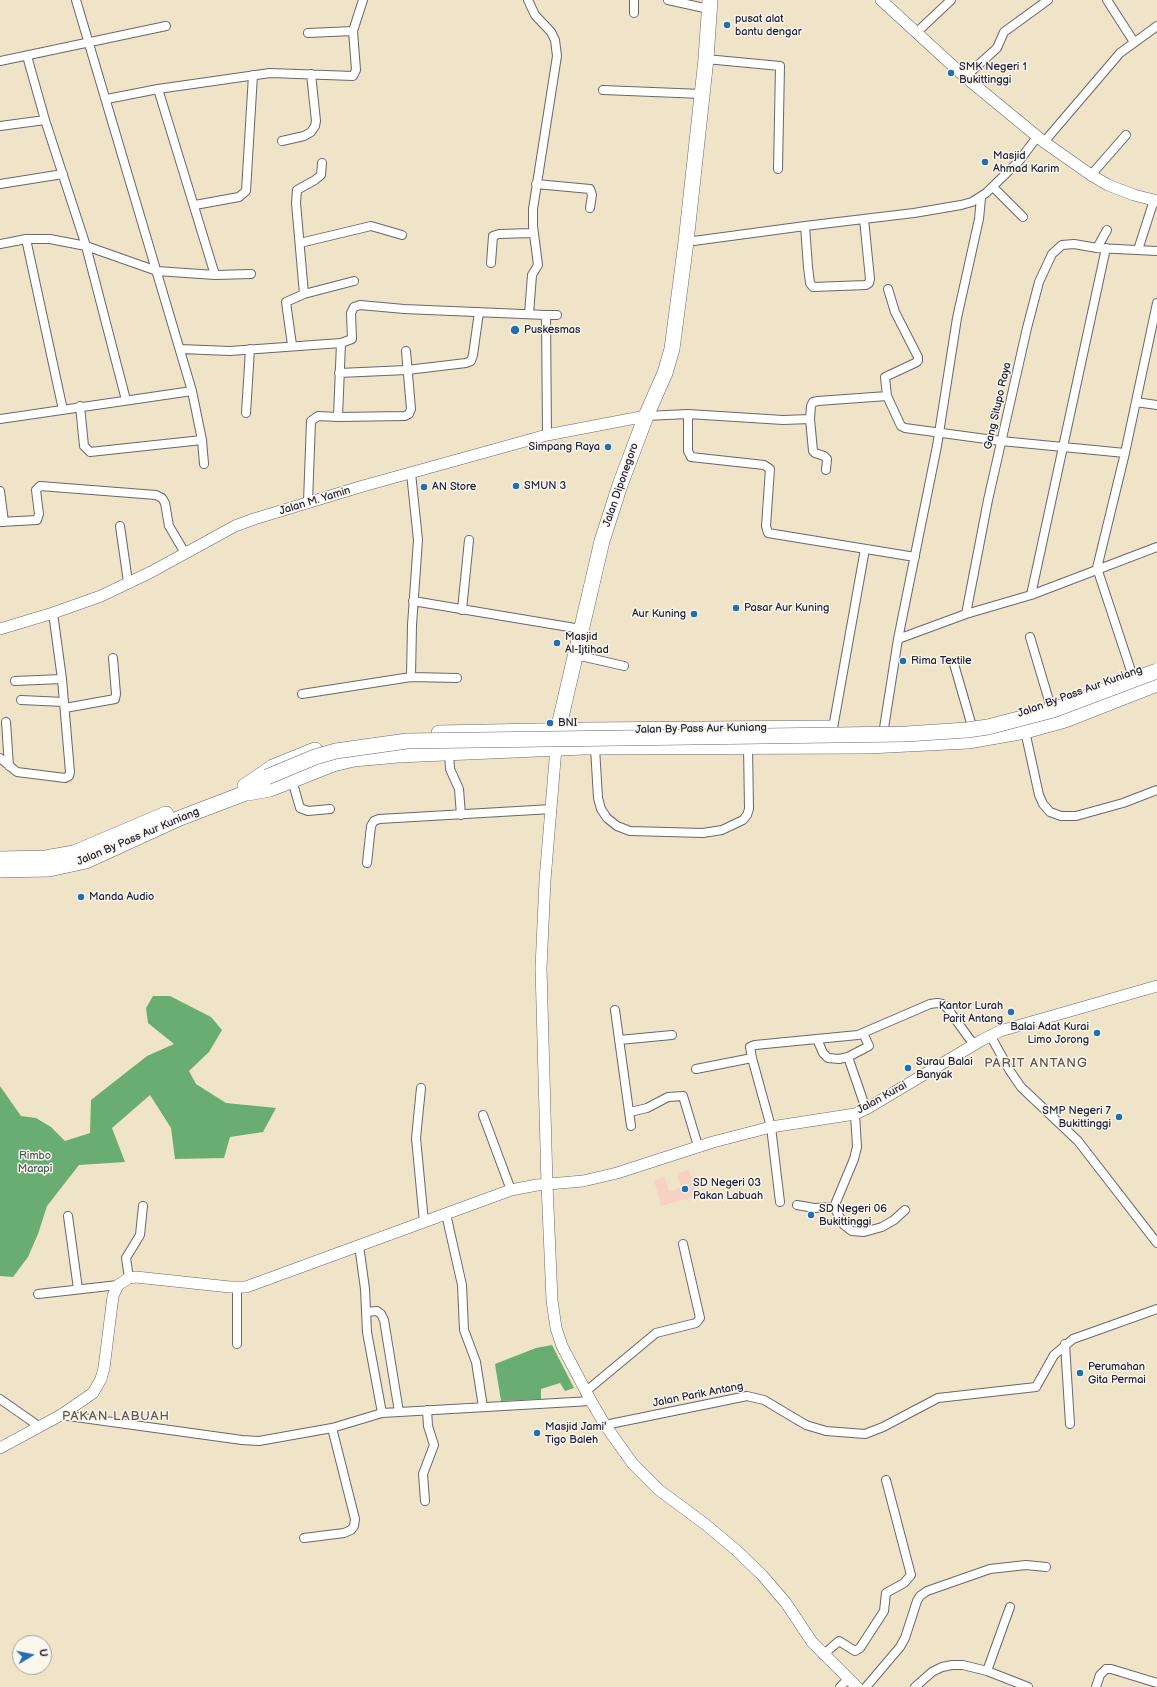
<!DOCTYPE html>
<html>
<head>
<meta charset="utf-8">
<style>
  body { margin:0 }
  #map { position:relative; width:1157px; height:1687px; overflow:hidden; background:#efe4c7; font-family:"Balsamiq Sans",sans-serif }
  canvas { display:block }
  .north { position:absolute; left:12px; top:1635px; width:40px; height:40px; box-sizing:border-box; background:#fbf7ec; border:1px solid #a4a2a5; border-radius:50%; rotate:80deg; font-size:11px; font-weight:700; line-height:16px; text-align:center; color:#22223b }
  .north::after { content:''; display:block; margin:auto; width:14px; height:18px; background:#1f6fb2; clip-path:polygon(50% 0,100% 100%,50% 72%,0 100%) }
</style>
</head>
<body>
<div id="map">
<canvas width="1157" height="1687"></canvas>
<div class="north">U</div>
</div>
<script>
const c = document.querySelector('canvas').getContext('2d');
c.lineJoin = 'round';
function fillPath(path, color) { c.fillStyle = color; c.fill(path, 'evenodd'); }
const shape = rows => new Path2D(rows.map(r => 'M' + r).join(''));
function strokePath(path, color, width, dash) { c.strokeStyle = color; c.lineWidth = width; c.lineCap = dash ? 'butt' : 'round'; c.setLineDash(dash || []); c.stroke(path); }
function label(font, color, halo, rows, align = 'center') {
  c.font = font + ' "Balsamiq Sans",sans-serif'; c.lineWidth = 3; c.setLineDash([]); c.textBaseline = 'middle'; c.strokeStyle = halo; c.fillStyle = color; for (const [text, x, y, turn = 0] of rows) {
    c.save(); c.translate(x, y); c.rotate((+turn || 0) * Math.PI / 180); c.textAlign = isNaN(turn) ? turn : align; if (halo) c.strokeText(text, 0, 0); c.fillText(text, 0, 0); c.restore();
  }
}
const built = shape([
  [689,1170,697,1196,661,1206,654,1180,665,1177,669,1191,681,1188,677,1173]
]);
const forest = shape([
  [153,996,170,996,211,1017,222,1030,209,1052,189,1071,196,1084,226,1103,276,1108,263,1132,230,1137,224,1158,175,1159,171,1128,150,1095,112,1128,125,1162,79,1165,47,1206,38,1234,28,1257,13,1277,0,1276,0,1086,21,1116,36,1118,51,1127,65,1141,90,1133,91,1100,147,1056,174,1044,148,1023,146,1008],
  [552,1345,574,1388,565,1391,560,1383,541,1389,541,1399,501,1401,495,1364,536,1348]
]);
const street = shape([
  [76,0,192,391,202,440,204,464],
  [528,0,535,15,551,32,555,40,557,56,533,209,533,226,538,265,532,275,529,314],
  [668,0,709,9],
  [1107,0,1134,42],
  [634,13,634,0],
  [308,33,353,31],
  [916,33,951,0],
  [27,56,45,120,86,246,126,400],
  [706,59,780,66,778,169],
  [0,61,166,26],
  [965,77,997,48,1004,32,1048,0],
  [158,89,215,275],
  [603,90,702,94],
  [107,99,158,89,270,73,353,76,356,70,353,31,363,0],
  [0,126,45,120],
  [282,141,304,136,311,132,315,126,316,121,311,74],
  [1044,142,1120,53,1157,26],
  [1091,175,1126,135],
  [0,184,63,174],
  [536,184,590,189,592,195,590,208],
  [993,187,1023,217],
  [195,205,239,197,246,191,253,75],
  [805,226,808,267,810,283,813,287,866,285,869,283,870,279,864,219],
  [26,239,63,410],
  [686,242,805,226,914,213,961,205,972,202,986,193,1019,161,1037,137],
  [300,243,371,226,402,235],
  [0,244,26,239,50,239,86,246,157,271,215,275,251,274],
  [1097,248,1107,230],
  [1138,250,1154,200],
  [491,263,493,236,499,234,533,233],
  [304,294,296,203,297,190,315,180,321,175,322,163],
  [341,343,338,417,405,416,409,414,411,409,406,351],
  [292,345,286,302,304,294,354,281],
  [180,349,230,351,341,343,352,339,351,313,354,307,360,305,404,309,546,315],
  [339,373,407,370,466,363,471,361,473,355,479,312],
  [887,396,885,377,915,363,918,361,918,357,895,312,888,289],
  [1136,402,1157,405],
  [80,406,84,446,90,452,202,440],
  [246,413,250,349],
  [688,414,688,451,691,457,764,465,770,469,766,526,768,533,915,557],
  [646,416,688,414,783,420,810,419],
  [0,419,192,391],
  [547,435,546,315,557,315],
  [826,470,827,459,824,456,815,453,813,451,810,419,811,406,813,402,818,401,887,396,901,426,905,428,1001,441,1125,453],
  [0,491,4,522],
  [308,502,311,421,318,416,338,417],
  [0,522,37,520,39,514,36,490,40,486,156,495,162,498,165,503,169,526,185,553],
  [120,526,128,582],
  [1031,595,1106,248],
  [413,601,581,629],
  [462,610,469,540],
  [966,614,1031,595,1157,547],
  [1030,637,1050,704],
  [898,639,966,614,988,500,1027,328,1039,282,1052,254,1062,245,1074,244,1097,248,1157,251],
  [576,655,624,666],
  [954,664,971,723],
  [1132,674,1097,568,1125,453,1157,303],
  [411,677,412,625,418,540,411,473],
  [15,681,62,679],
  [302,694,411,677,457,678],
  [21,700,64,702],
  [65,708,115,699,116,694,113,658],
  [6,722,9,766],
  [833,728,865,549],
  [884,728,898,639,937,446,957,318,979,219,981,198],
  [1025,731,1039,795,1043,804,1050,812,1061,816,1076,816,1123,803,1157,790],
  [595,748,598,798,601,809,607,818,617,826,630,831,703,833,722,830,743,820,747,815,749,809,748,745],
  [449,752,450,769,459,789,461,815],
  [0,758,17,772,65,778,69,776,70,772,62,679,53,613],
  [292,780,300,808,308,811,330,809],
  [367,863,371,826,374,821,379,819,552,809],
  [615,1010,631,1126],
  [990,1035,1010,1071,1021,1087,1078,1141,1157,1243],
  [817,1039,823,1053,828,1058,839,1059,848,1057,869,1046,863,1033],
  [619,1040,672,1035],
  [848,1057,866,1109],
  [696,1069,752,1058],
  [421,1088,416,1138,424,1222],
  [630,1112,647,1108,668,1097,683,1096,698,1146],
  [483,1115,511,1190],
  [780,1202,771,1127,752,1058,750,1047,755,1045,858,1035,930,1004,937,1003,943,1004,948,1009,974,1045],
  [797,1205,814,1208,834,1207,844,1225,852,1231,864,1232,882,1227,894,1220,905,1210],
  [834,1207,854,1159,857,1147,855,1114],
  [446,1214,462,1285,464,1330,476,1362,483,1407],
  [68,1216,78,1289],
  [359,1245,365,1289,367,1332,382,1413],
  [129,1278,126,1258,140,1235,143,1206],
  [38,1294,118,1285],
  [366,1312,377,1311,381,1314,384,1320,399,1412],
  [237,1344,237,1288],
  [1065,1344,1070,1424],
  [585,1392,656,1333,696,1323,700,1318,683,1244],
  [0,1399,40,1427],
  [61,1415,242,1440,259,1441,332,1428,382,1413,591,1401],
  [605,1425,747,1396,764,1400,806,1425,826,1431,865,1434,883,1427,938,1398,1036,1387,1054,1355,1073,1339,1157,1309],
  [425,1501,423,1474,434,1445,428,1426,427,1410],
  [304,1538,344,1533,351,1530,354,1526,355,1519,332,1428],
  [823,1655,839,1641,855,1651,860,1648,884,1611,886,1593,904,1583,911,1575,886,1480],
  [987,1671,1010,1607],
  [840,1687,848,1679],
  [866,1687,900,1647,905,1638,917,1601,920,1596,927,1591,990,1569,1026,1565,1046,1567],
  [915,1687,932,1672,942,1667,952,1665,963,1665,987,1671,1028,1687],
  [1096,1687,1100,1675,1106,1669,1111,1669,1157,1683]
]);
const secondary = shape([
  [881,0,965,77,1044,142,1091,175,1108,185,1134,195,1157,201],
  [0,629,53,613,101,596,151,572,235,526,254,519,363,486,547,435,646,416],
  [556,748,545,880,541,968,547,1184,552,1300,556,1328,562,1346,591,1401,605,1425,633,1464,659,1490,705,1524,736,1550,762,1575,786,1603,812,1642,857,1687],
  [0,1448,61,1415,93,1393,101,1379,104,1368,113,1296,118,1285,129,1278,136,1277,230,1287,246,1287,511,1190,537,1185,583,1181,617,1173,713,1142,771,1127,855,1114,866,1109,982,1040,1000,1031,1157,986]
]);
const highway = shape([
  [558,730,602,541,620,485,646,416,665,373,672,349,686,242,706,59,710,0],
  [439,733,587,730,829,728],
  [245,786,273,767,315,750],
  [248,793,270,789,333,764,354,759,398,755,584,747,868,746,968,741,1025,731,1065,720,1157,684],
  [0,859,46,858,74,853,166,814],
  [0,870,49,869,86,861,180,818,256,789]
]);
const highwayBridge = shape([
  [267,777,315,757,336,751,407,741,906,734,967,730,988,727,1053,710,1157,671]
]);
const markers = [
  [727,25,4,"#1f6fb2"],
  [951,73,4,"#1f6fb2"],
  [985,162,4,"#1f6fb2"],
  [515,330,5,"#1f6fb2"],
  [608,447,4,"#1f6fb2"],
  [516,486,4,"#1f6fb2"],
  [424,487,4,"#1f6fb2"],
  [736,608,4,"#1f6fb2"],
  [694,614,4,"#1f6fb2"],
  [557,643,4,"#1f6fb2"],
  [903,661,4,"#1f6fb2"],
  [550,723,4,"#1f6fb2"],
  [81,897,4,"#1f6fb2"],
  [1011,1012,4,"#1f6fb2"],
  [1097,1033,4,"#1f6fb2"],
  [908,1068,4,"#1f6fb2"],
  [1119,1117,4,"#1f6fb2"],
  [685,1189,4,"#1f6fb2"],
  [811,1215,4,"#1f6fb2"],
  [1080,1373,4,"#1f6fb2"],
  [537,1433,4,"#1f6fb2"]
];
const poiNames = [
  ["pusat alat",735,19],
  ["bantu dengar",735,32],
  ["SMK Negeri 1",959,67],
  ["Bukittinggi",959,80],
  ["Masjid",993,156],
  ["Ahmad Karim",993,169],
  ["Puskesmas",524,330],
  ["Simpang Raya",600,447,"right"],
  ["SMUN 3",524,486],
  ["AN Store",432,487],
  ["Pasar Aur Kuning",744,608],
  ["Aur Kuning",686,614,"right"],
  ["Masjid",565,637],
  ["Al-Ijtihad",565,650],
  ["Rima Textile",911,661],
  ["BNI",558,723],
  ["Manda Audio",89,897],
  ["Kantor Lurah",1003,1006,"right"],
  ["Parit Antang",1003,1019,"right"],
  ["Balai Adat Kurai",1089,1027,"right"],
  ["Limo Jorong",1089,1040,"right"],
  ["Surau Balai",916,1062],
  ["Banyak",916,1075],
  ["SMP Negeri 7",1111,1111,"right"],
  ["Bukittinggi",1111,1124,"right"],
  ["SD Negeri 03",693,1183],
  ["Pakan Labuah",693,1196],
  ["SD Negeri 06",819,1209],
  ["Bukittinggi",819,1222],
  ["Perumahan",1088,1367],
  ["Gita Permai",1088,1380],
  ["Masjid Jami'",545,1427],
  ["Tigo Baleh",545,1440]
];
const streetNames = [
  ["Gang Situpo Raya",998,406,-77],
  ["Jalan Diponegoro",621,485,-71],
  ["Jalan M. Yamin",315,501,-17],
  ["Jalan By Pass Aur Kuniang",1080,692,-20],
  ["Jalan By Pass Aur Kuniang",701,729,-1],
  ["Jalan By Pass Aur Kuniang",138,837,-23],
  ["Jalan Kurai",882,1098,-29],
  ["Jalan Parik Antang",698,1395,-11]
];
const parkNames = [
  ["Rimbo",35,1156],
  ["Marapi",35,1169]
];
const quarterNames = [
  ["PARIT ANTANG",1036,1064],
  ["PAKAN LABUAH",116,1417]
];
fillPath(built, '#f5d2c3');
fillPath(forest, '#69ad72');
strokePath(street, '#6a666c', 10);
strokePath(secondary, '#6a666c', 12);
strokePath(highway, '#6a666c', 16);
strokePath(street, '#fff', 8);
strokePath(secondary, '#fff', 11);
strokePath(highway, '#fff', 15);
strokePath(highwayBridge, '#6a666c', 16, []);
strokePath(highwayBridge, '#fff', 15);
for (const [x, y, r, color] of markers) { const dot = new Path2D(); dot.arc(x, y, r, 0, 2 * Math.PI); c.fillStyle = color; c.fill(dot); strokePath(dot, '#fbf7ec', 1.5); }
label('11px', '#22223b', '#fbf7ec', poiNames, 'left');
label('11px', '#22223b', '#fbf7ec', streetNames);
label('11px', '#445c55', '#fbf7ec', parkNames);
c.letterSpacing = '1px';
label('13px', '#665550', '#fbf7ec', quarterNames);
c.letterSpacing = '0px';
</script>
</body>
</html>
